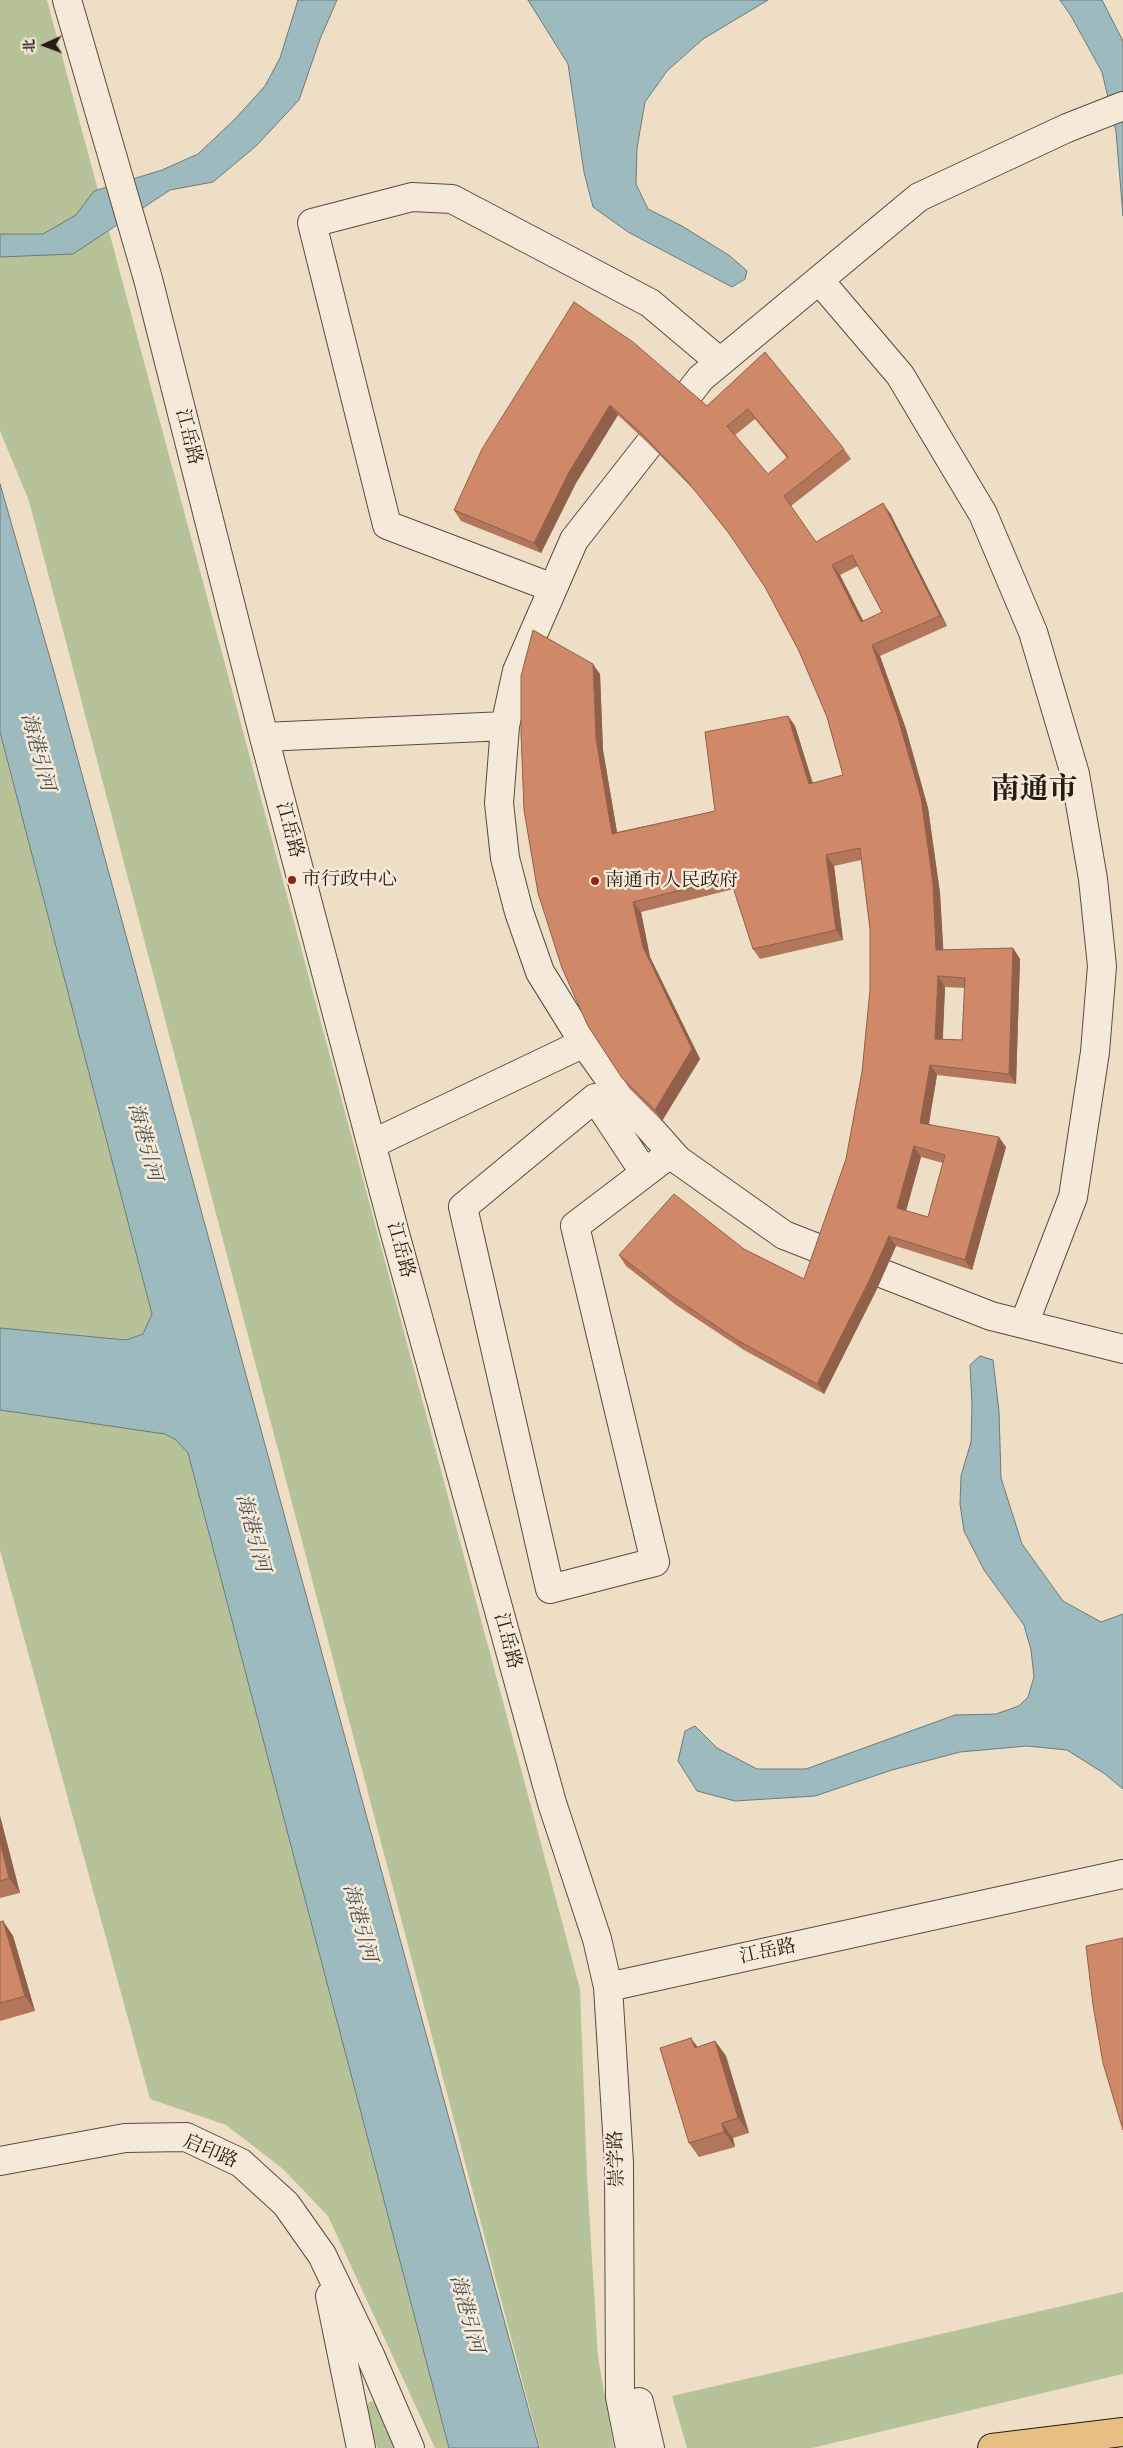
<!DOCTYPE html>
<html>
<head>
<meta charset="utf-8">
<style>
  body { margin:0 }
  #map { position:relative; width:1123px; height:2448px; overflow:hidden; background:#efdec6; font-family:"IM FELL Great Primer","Noto Serif SC",serif }
  canvas { display:block }
  .north { position:absolute; left:20px; top:20px; width:50px; height:50px; -webkit-text-stroke:4px #f5eada; paint-order:stroke; rotate:268deg; font-size:14px; font-weight:700; line-height:20px; text-align:center; color:#241b11 }
  .north::after { content:''; display:block; margin:auto; width:18px; height:22px; background:#241b11; clip-path:polygon(50% 0,100% 100%,50% 72%,0 100%) }
</style>
</head>
<body>
<div id="map">
<canvas width="1123" height="2448"></canvas>
<div class="north">北</div>
</div>
<script>
const c = document.querySelector('canvas').getContext('2d');
c.lineJoin = 'round';
function fillPath(path, color) { c.fillStyle = color; c.fill(path, 'evenodd'); }
const shape = rows => new Path2D(rows.map(r => 'M' + r).join(''));
function strokePath(path, color, width, dash) { c.strokeStyle = color; c.lineWidth = width; c.lineCap = dash ? 'butt' : 'round'; c.setLineDash(dash || []); c.stroke(path); }
function label(font, color, halo, rows, align = 'center') {
  c.font = font + ' "IM FELL Great Primer","Noto Serif SC",serif'; c.lineWidth = 5; c.setLineDash([]); c.textBaseline = 'middle'; c.strokeStyle = halo; c.fillStyle = color; for (const [text, x, y, turn = 0] of rows) {
    c.save(); c.translate(x, y); c.rotate((+turn || 0) * Math.PI / 180); c.textAlign = isNaN(turn) ? turn : align; if (halo) c.strokeText(text, 0, 0); c.fillText(text, 0, 0); c.restore();
  }
}
const green = shape([
  [0,0,47,0,580,1989,587,2177,598,2357,614,2448,540,2448,29,501,0,431],
  [0,732,449,2448,435,2448,328,2216,283,2169,226,2125,150,2099,0,1550],
  [1123,2292,1123,2374,812,2448,687,2448,672,2396],
  [377,2401,403,2448,377,2448,366,2409,369,2402]
]);
const water = shape([
  [298,0,337,0,320,39,299,100,256,146,213,182,170,190,73,254,0,257,0,234,43,234,76,215,94,191,162,170,198,154,235,119,265,86,280,58,298,0],
  [528,0,768,0,703,39,667,71,645,102,637,148,636,184,648,209,682,226,730,256,747,271,745,279,732,287,628,232,593,207,584,172,568,64,528,0],
  [1060,0,1102,0,1123,41,1123,216,1116,131,1102,72,1071,16,1060,0],
  [0,484,54,672,539,2448,449,2448,188,1453,176,1440,165,1434,0,1410,0,1328,126,1340,143,1334,152,1314,0,732,0,484],
  [980,1356,993,1360,999,1411,1001,1478,1022,1544,1063,1601,1101,1622,1123,1614,1123,1789,1105,1774,1067,1750,1027,1746,960,1752,892,1770,815,1796,735,1801,697,1791,678,1761,685,1731,695,1726,717,1748,757,1769,806,1769,955,1715,996,1714,1019,1706,1028,1697,1034,1677,1031,1650,1024,1625,984,1570,964,1531,960,1504,961,1476,971,1442,972,1405,970,1365,980,1356]
]);
const minor = shape([
  [67,0,148,279,264,737,394,1230,552,1803,597,1939,608,1987,619,2163,620,2397,630,2448],
  [1123,106,1067,128,919,197,701,378,574,540,517,671,505,726,499,803,505,858,519,912,540,972,584,1043,623,1098,678,1160,784,1235,991,1316,1123,1349],
  [819,280,900,375,983,514,1033,632,1075,774,1093,879,1102,966,1095,1052,1073,1197,1024,1324],
  [553,588,387,525,312,223,412,197,452,199,650,303,720,362],
  [264,737,505,726],
  [372,1144,584,1043],
  [644,1172,595,1098,463,1207,550,1589,655,1562,575,1226,671,1153],
  [608,1987,1123,1874],
  [0,2161,125,2138,186,2137,241,2163,286,2204,322,2255,370,2355,410,2448],
  [330,2296,361,2448],
  [639,2402,650,2448]
]);
const major = shape([
  [992,2448,1123,2432]
]);
const wall = shape([
  [574,302,707,406,765,352,844,449,851,459,791,506,816,542,890,513,947,626,880,656,906,729,928,808,940,893,943,950,1013,948,1020,959,1016,1084,937,1075,929,1124,1006,1147,972,1270,896,1246,876,1291,824,1394,744,1350,676,1305,626,1266,619,1255,744,1249,804,1279,846,1159,862,1072,870,990,870,929,861,860,834,866,843,940,760,959,753,949,734,889,641,912,650,957,700,1059,662,1121,629,1088,588,1026,600,674,603,750,617,832,715,811,788,716,795,726,813,783,843,775,827,717,799,651,765,587,733,539,696,492,649,444,618,415,576,483,541,553,461,521,454,510],
  [755,419,787,458,768,474,735,435],
  [858,566,882,612,863,621,840,575],
  [945,987,965,988,962,1040,943,1039],
  [921,1157,943,1163,928,1217,906,1211],
  [0,1816,20,1893,0,1898],
  [3,1921,13,1936,35,2011,0,2021,0,1922],
  [715,2041,726,2056,749,2133,733,2138,735,2147,699,2157,689,2143,698,2047]
]);
const shadedWall = shape([
  [610,405,618,415,576,483,541,553,534,543,569,472],
  [883,503,890,513,947,626,940,616],
  [832,565,840,575,869,632,861,622],
  [872,645,880,656,906,729,928,808,940,893,944,960,936,950],
  [593,664,600,674,603,750,619,844,612,834,596,739],
  [788,716,795,726,816,795,809,784],
  [826,855,834,866,843,940,836,930],
  [633,902,641,912,650,957,700,1059,662,1121,655,1110,643,947],
  [1013,948,1020,959,1016,1084,1009,1074],
  [938,976,945,987,942,1049,935,1039],
  [930,1065,937,1075,927,1133,920,1123],
  [999,1137,1006,1147,972,1270,965,1260],
  [914,1146,921,1157,904,1218,897,1208],
  [889,1236,896,1246,876,1291,824,1394,817,1384],
  [0,1816,20,1893,9,1878,0,1842],
  [3,1921,13,1936,35,2011,25,1996],
  [691,2038,702,2053,695,2048],
  [715,2041,726,2056,749,2133,738,2118],
  [722,2123,733,2138,735,2147,724,2132]
]);
const building = shape([
  [574,302,633,342,707,406,765,352,844,449,784,496,816,542,883,503,940,616,872,645,898,718,921,798,933,883,936,950,1013,948,1009,1074,930,1065,920,1123,999,1137,965,1260,889,1236,869,1281,817,1384,737,1340,669,1294,619,1255,674,1194,744,1249,804,1279,846,1159,862,1072,870,990,870,929,860,848,826,855,836,930,753,949,730,878,633,902,643,947,692,1049,655,1110,622,1078,588,1026,562,968,538,893,524,810,521,733,521,676,533,630,593,664,596,739,612,834,715,811,705,732,788,716,809,784,843,775,827,717,799,651,765,587,728,532,688,482,642,434,610,405,569,472,534,543,454,510,482,449,574,302],
  [748,409,788,457,768,474,727,426,748,409],
  [852,555,882,612,861,622,832,565,852,555],
  [938,976,965,978,962,1040,935,1039,938,976],
  [914,1146,945,1155,928,1217,897,1208,914,1146],
  [0,1842,9,1878,0,1881,0,1842],
  [3,1921,25,1996,0,2003,0,1922,3,1921],
  [1123,1938,1123,2130,1103,2063,1093,2005,1086,1946,1123,1938],
  [691,2038,695,2048,715,2041,738,2118,722,2123,724,2132,689,2143,660,2048,691,2038]
]);
const markers = [
  [292,880,5,"#8f2418"],
  [595,881,5,"#8f2418"]
];
const streetNames = [
  ["江岳路",188,437,76],
  ["江岳路",289,830,75],
  ["江岳路",400,1250,75],
  ["江岳路",507,1641,75],
  ["江岳路",768,1952,-12],
  ["启印路",210,2152,23],
  ["崇学路",617,2159,-92]
];
const poiNames = [
  ["市行政中心",302,880],
  ["南通市人民政府",605,881]
];
const waterNames = [
  ["海港引河",37,752,75],
  ["海港引河",144,1142,75],
  ["海港引河",252,1533,75],
  ["海港引河",359,1923,75],
  ["海港引河",466,2314,75]
];
const townNames = [
  ["南通市",1034,791]
];
fillPath(green, '#b6c298');
fillPath(water, '#9dbabe');
strokePath(water, '#6d7a79', 1);
strokePath(minor, '#574c3e', 30);
strokePath(major, '#241b11', 30);
strokePath(minor, '#f5eada', 28);
strokePath(major, '#e8bf83', 28);
fillPath(wall, '#b2765a');
fillPath(shadedWall, '#91604a');
fillPath(building, '#cf8969');
strokePath(building, '#91604a', 1);
for (const [x, y, r, color] of markers) { const dot = new Path2D(); dot.arc(x, y, r, 0, 2 * Math.PI); c.fillStyle = color; c.fill(dot); strokePath(dot, '#f5eada', 2); }
label('19px', '#241b11', '#f5eada', streetNames);
label('19px', '#241b11', '#f5eada', poiNames, 'left');
label('italic 20px', '#4e534e', '#f5eada', waterNames);
label('bold 29px', '#241b11', '#f5eada', townNames);
</script>
</body>
</html>
